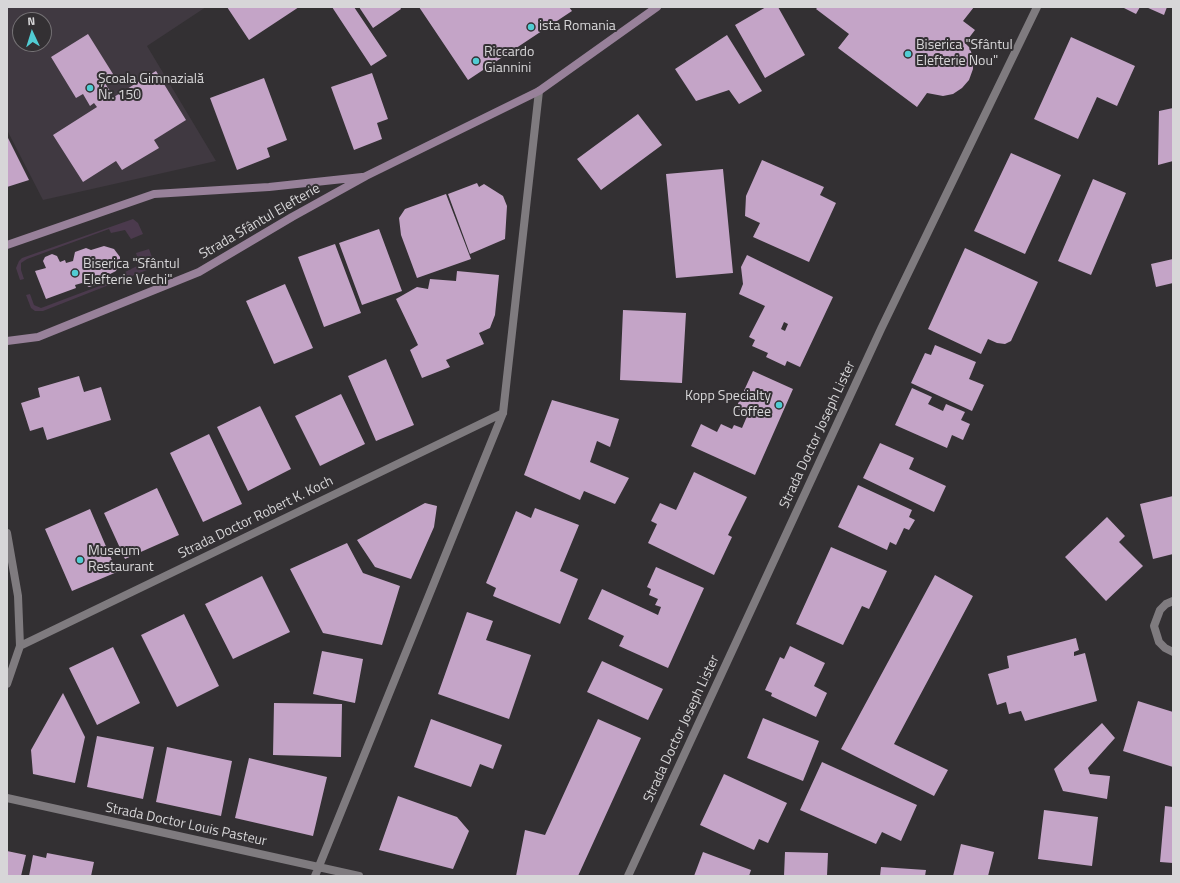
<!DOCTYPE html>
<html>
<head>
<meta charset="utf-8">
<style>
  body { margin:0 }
  #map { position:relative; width:1180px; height:883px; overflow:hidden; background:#333033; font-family:"Titillium Web",sans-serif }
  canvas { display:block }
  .frame { position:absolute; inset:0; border:8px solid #d7d6d8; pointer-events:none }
  .north { position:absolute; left:12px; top:12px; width:40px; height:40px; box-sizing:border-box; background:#333033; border:1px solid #757275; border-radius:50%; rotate:356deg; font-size:11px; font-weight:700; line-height:16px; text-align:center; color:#d7d6d8 }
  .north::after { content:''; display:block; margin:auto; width:14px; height:18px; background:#51ccd3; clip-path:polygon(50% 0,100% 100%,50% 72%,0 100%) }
</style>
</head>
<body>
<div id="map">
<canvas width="1180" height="883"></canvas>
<div class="frame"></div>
<div class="north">N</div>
</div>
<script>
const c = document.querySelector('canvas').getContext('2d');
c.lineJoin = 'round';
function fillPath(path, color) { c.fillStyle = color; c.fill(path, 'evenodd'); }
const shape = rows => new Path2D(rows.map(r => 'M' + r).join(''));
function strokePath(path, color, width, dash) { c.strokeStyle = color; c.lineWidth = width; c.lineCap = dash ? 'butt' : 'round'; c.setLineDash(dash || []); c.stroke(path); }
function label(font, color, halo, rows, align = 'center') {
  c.font = font + ' "Titillium Web",sans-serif'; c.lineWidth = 4; c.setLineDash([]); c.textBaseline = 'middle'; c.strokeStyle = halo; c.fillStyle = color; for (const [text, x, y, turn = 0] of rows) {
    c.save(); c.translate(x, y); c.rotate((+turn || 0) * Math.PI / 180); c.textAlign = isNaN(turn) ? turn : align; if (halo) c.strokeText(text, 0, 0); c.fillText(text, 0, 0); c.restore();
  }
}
const built = shape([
  [7,7,206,7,147,46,216,161,43,200,7,130],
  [20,20,44,20,44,44,20,44]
]);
const green = shape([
  [133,219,138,223,143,234,131,239,125,230,111,233,109,229,27,259,21,263,21,270,24,279,20,280,16,268,19,261,22,258],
  [149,249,153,260,150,267,147,270,43,311,35,311,31,308,26,295,30,294,34,305,41,308,126,276,125,272,137,266,139,262,136,253]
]);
const building = shape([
  [227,7,299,7,249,40],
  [332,7,354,7,387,56,371,66],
  [359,7,400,7,401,9,373,28],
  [419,7,569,7,572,11,468,80],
  [766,7,778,7,805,55,765,78,735,25],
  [818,7,974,7,963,21,975,30,965,43,970,48,973,59,973,69,969,80,962,88,953,94,943,96,927,93,917,107,838,48,849,34,816,9],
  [1122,7,1140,7,1136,14],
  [1146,7,1167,7,1164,15],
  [88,34,113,74,103,80,110,91,105,94,109,100,156,71,186,120,154,140,159,148,122,170,116,161,83,182,53,135,97,107,94,103,90,106,83,94,76,98,51,57],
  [727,35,762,91,739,104,729,90,696,101,675,69],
  [1071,37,1135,66,1117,106,1097,97,1078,139,1034,119],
  [372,73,388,119,377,123,382,139,354,150,331,87],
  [264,78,287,140,267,148,270,157,237,170,210,98],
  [1173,108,1173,161,1158,165,1159,111],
  [638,114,662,145,601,190,577,159],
  [7,136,29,180,7,187],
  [1011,153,1061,175,1025,254,974,231],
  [762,160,824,187,820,195,836,203,809,262,753,237,760,223,745,216,746,196],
  [723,169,733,273,676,278,666,174],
  [1093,179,1126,193,1091,275,1058,261],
  [477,183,479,187,484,184,503,196,507,206,505,239,470,254,448,194],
  [446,194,471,259,417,278,401,235,399,218,405,209],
  [379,229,402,291,362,305,339,243],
  [335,244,361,313,324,327,298,257],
  [104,246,114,249,120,257,120,262,116,271,102,278,101,283,89,287,82,283,75,285,76,288,46,299,35,271,46,268,43,261,45,257,52,254,57,256,60,262,65,260,66,263,73,261,75,252,86,248,91,250],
  [965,248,1038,282,1011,341,1005,344,997,343,988,339,981,354,928,329],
  [747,255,833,297,800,367,787,361,785,366,766,357,768,353,752,346,755,340,749,337,765,306,739,294,743,284,741,267],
  [784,322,788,324,785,331,781,329],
  [1173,259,1173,283,1156,287,1151,264],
  [457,271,499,275,495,315,490,328,479,333,484,344,446,360,450,367,422,378,410,350,418,345,396,299,417,287,428,289,430,279,456,281],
  [285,284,313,348,274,364,246,301],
  [623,310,686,313,682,383,620,380],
  [935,345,976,362,969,379,984,385,972,411,911,383,925,353,931,355],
  [386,359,414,425,376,441,348,376],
  [753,371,793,389,755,475,691,446,701,424,717,432,721,424,732,429,734,425,742,428,748,414,736,408],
  [79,376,84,392,101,387,111,420,47,440,43,427,30,431,21,403,40,397,38,388],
  [912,388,932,397,928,404,943,411,946,404,965,412,961,420,970,424,963,440,952,435,947,448,895,425],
  [341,394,365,444,320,466,295,416],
  [552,400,619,419,610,447,597,441,590,462,629,478,615,504,584,491,580,500,524,475],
  [260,406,291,469,248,491,217,427],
  [209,434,242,504,203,522,170,453],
  [880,443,914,458,909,469,946,486,934,512,863,478],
  [694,472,747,497,728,535,732,537,714,575,648,543,657,524,651,521,660,503,676,510],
  [858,485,912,510,909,517,915,520,909,530,904,528,896,545,890,542,887,550,838,527],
  [157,488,179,535,125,559,104,513],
  [1173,496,1173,554,1153,559,1140,504],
  [425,503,437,506,434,527,411,579,375,567,357,540],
  [535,508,579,525,560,571,578,579,560,624,493,596,496,588,486,583,516,511,531,518],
  [90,509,117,572,72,591,45,529],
  [1107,517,1125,536,1119,542,1143,566,1106,601,1065,557],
  [347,543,363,573,400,586,382,645,323,633,290,569],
  [831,547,887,571,869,609,862,606,843,645,796,624],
  [656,567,704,588,668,668,619,646,624,636,588,619,602,589,658,615,661,607,655,605,658,599,649,595,651,589,647,587],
  [935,575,973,596,894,744,948,770,934,796,841,749],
  [262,576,290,632,233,659,205,604],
  [467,612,493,621,486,640,531,655,509,719,438,694],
  [184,614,219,686,177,707,141,635],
  [1076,638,1079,650,1074,652,1074,656,1085,653,1097,701,1025,721,1021,711,1009,714,1006,702,997,705,988,674,1009,668,1007,656],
  [790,646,825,663,814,686,827,693,816,717,771,696,772,693,765,690,780,657,784,659],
  [113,647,140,703,97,725,69,668],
  [322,651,363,659,355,703,313,694],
  [602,661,663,689,648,720,587,692],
  [63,693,85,737,75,783,33,774,31,750],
  [1138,701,1173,712,1173,767,1123,751],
  [274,703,342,704,341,757,273,755],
  [763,718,819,741,803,781,747,758],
  [431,719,502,745,493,769,480,764,471,787,414,767],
  [598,719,641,738,578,876,516,876,525,830,545,835],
  [1102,723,1115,738,1088,768,1090,774,1110,776,1107,799,1063,791,1054,769],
  [97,736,154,747,143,799,87,787],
  [167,747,232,761,221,816,156,802],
  [249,758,327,777,313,836,235,818],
  [822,762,917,805,901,841,882,832,876,844,800,810],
  [724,774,787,803,768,843,759,839,754,850,700,825],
  [398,796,457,817,469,831,453,869,379,850],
  [1165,806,1173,807,1173,863,1160,862],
  [1044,810,1098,817,1092,866,1038,859],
  [961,844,994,852,988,876,953,876],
  [7,851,26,855,21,876,7,876],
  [703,852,751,870,749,876,694,876],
  [785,852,828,853,827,876,784,876],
  [47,853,94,862,91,876,29,876,33,855,46,858],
  [881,867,926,870,925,876,880,876]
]);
const street = shape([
  [7,533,18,596,20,646,7,684],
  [1173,601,1166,604,1160,610,1154,626,1159,642,1165,648,1173,652],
  [20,646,503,413],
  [7,798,359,876],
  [315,876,503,413,539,91],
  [628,876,881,329,1037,7]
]);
const secondary = shape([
  [7,245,154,194,269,187,362,177],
  [7,341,38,337,199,272,292,217,366,176,539,91,657,7]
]);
const markers = [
  [531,27,4,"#51ccd3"],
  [908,54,4,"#51ccd3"],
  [476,61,4,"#51ccd3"],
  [90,88,4,"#51ccd3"],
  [75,273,4,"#51ccd3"],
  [779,405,4,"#51ccd3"],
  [80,560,4,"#51ccd3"]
];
const poiNames = [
  ["ista Romania",539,27],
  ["Biserica \"Sfântul",916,46],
  ["Elefterie Nou\"",916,62],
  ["Riccardo",484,53],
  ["Giannini",484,69],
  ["Școala Gimnazială",98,80],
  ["Nr. 150",98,96],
  ["Biserica \"Sfântul",83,265],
  ["Elefterie Vechi\"",83,281],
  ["Kopp Specialty",771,397,"right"],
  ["Coffee",771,413,"right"],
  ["Museum",88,552],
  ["Restaurant",88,568]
];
const streetNames = [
  ["Strada Sfântul Elefterie",260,222,-30],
  ["Strada Doctor Joseph Lister",818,435,-65],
  ["Strada Doctor Robert K. Koch",256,518,-26],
  ["Strada Doctor Joseph Lister",682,729,-65],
  ["Strada Doctor Louis Pasteur",186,825,12]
];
fillPath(built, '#403941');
fillPath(green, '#4b3a4d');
fillPath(building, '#c4a4c7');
strokePath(street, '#7f7b7f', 8);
strokePath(secondary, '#98819a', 8);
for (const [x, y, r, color] of markers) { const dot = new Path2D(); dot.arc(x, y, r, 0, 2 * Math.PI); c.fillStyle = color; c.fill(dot); strokePath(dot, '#333033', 1.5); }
label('14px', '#d7d6d8', '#333033', poiNames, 'left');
label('14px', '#d7d6d8', '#333033', streetNames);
</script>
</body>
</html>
